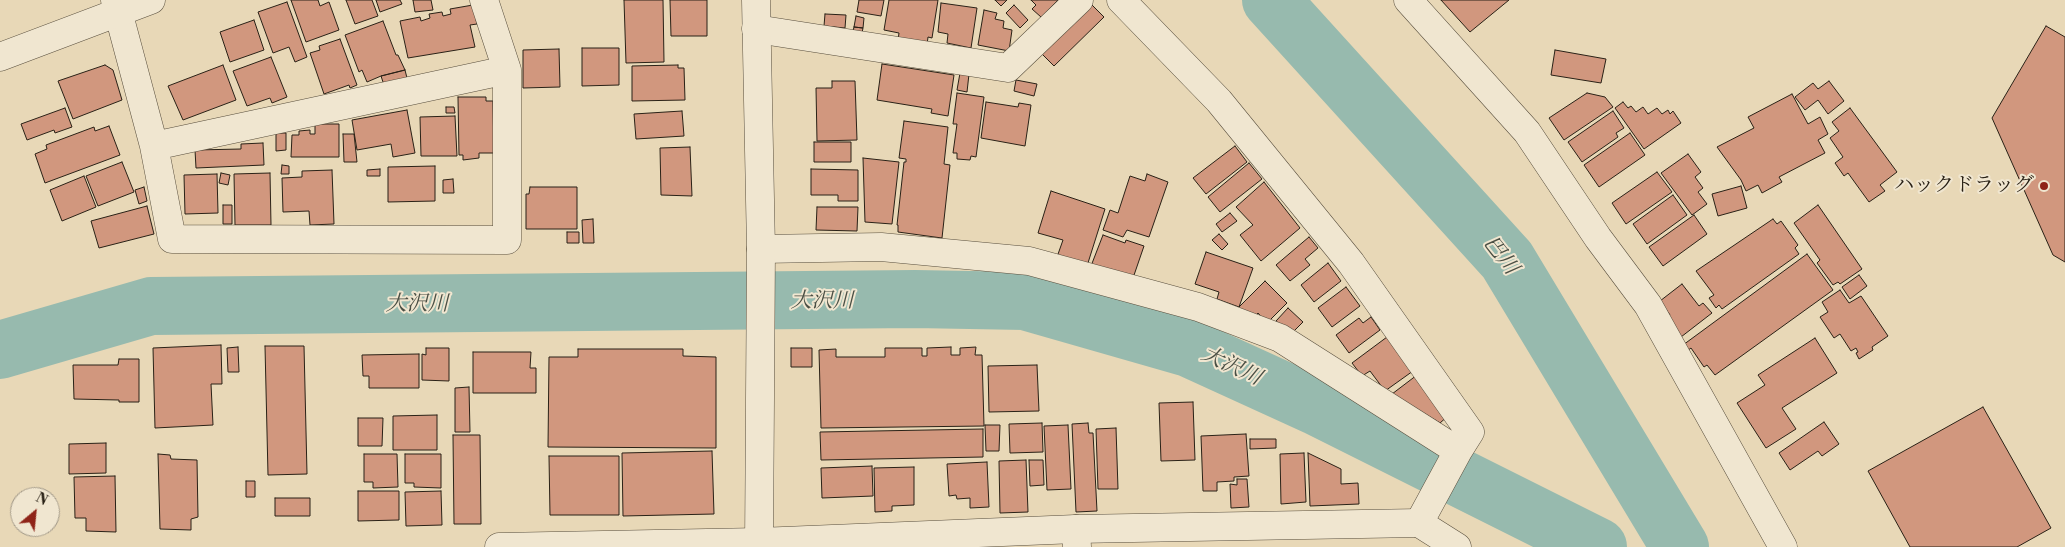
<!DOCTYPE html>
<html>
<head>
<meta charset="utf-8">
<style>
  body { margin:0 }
  #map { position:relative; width:2065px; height:547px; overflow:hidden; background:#e8d8b7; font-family:"Libre Bodoni",serif }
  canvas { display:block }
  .north { position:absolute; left:10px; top:487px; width:50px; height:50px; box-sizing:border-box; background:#f0e6d0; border:1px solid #a09786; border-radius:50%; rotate:28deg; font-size:14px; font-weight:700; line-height:20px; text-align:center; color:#292116 }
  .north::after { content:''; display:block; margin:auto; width:18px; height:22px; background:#8f2418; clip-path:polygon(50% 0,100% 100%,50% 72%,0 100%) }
</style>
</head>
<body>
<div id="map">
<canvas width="2065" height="547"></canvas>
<div class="north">N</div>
</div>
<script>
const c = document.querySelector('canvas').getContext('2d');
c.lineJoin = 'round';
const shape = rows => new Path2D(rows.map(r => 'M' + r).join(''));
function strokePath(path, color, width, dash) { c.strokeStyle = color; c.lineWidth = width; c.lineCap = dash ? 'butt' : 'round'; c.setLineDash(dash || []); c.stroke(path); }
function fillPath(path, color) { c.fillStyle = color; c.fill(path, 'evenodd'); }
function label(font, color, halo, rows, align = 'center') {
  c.font = font + ' "Libre Bodoni","Noto Serif JP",serif'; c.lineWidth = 4; c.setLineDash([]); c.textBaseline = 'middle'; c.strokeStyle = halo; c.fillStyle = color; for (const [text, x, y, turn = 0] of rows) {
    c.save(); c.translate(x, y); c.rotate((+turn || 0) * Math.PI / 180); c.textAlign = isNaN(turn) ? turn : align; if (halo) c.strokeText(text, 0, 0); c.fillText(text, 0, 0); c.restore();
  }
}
const river = shape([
  [1271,0,1507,260,1680,547],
  [0,350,151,306,915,299,1025,301,1189,348,1316,406,1598,547]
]);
const building = shape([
  [291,0,318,0,320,6,329,2,339,30,306,42,291,0],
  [346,0,372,0,378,16,355,24,346,0],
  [376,0,400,0,402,4,380,12,376,0],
  [413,0,431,0,433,10,415,12,413,0],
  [624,0,663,0,664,62,626,63,624,0],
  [670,0,707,0,707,36,671,36,670,0],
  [859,0,884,0,881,16,857,12,859,0],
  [889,0,938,0,932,38,928,37,927,45,898,40,899,33,884,30,889,0],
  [995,0,1007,0,1001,6,995,0],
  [1031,0,1058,0,1041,17,1032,9,1036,5,1031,0],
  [1441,0,1509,0,1470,32,1441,0],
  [287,2,307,57,295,62,289,47,273,53,258,12,287,2],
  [941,3,977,8,971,48,947,43,948,34,938,32,941,3],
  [1090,3,1104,17,1054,66,1041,53,1090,3],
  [473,5,477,24,470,25,475,47,408,58,400,21,420,17,421,21,430,18,429,14,442,12,443,16,451,14,450,9,473,5],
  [1014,5,1028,20,1020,28,1006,13,1014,5],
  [984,10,997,13,995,19,1004,21,1003,28,1012,30,1009,51,978,45,984,10],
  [825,14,846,15,845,28,824,26,825,14],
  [856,16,864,18,863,28,854,27,856,16],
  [254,20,264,50,230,62,220,32,254,20],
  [383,21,396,55,398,55,405,70,381,76,367,82,362,70,359,72,345,35,383,21],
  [2046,26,2065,37,2065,262,2053,255,1992,118,2046,26],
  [854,27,863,28,862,33,853,31,854,27],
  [340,39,357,85,350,88,349,85,324,94,310,53,320,50,319,46,340,39],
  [582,48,619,48,619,85,582,86,582,48],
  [559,49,560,87,523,88,523,50,559,49],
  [1555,50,1606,59,1601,83,1551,75,1555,50],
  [271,57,287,97,272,103,270,98,247,106,233,71,271,57],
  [882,64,954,75,948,116,931,113,932,109,877,100,882,64],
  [105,65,113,70,122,100,73,119,58,81,105,65],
  [223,65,236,100,183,120,168,86,223,65],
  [678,65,678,68,684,68,685,100,632,101,632,66,678,65],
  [405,70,407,78,384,85,381,76,405,70],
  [960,73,969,74,967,92,957,90,960,73],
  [1016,80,1037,84,1034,96,1014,91,1016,80],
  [832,81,855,81,857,140,817,141,816,88,832,88,832,81],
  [1829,81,1844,101,1828,114,1818,100,1805,110,1795,97,1813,83,1818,89,1829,81],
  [957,93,984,97,976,157,971,156,970,160,957,159,957,153,953,153,957,124,953,124,957,93],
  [1587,93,1605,97,1613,107,1564,140,1549,118,1587,93],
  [1792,94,1808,124,1820,117,1828,134,1818,140,1825,153,1779,177,1782,182,1762,193,1758,185,1746,191,1741,180,1717,147,1754,128,1748,117,1792,94],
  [458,97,486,97,486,101,493,101,494,153,479,153,479,158,463,160,463,155,459,155,458,97],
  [986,102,1018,107,1019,103,1031,105,1025,146,981,138,986,102],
  [1623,102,1628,108,1631,106,1636,112,1643,107,1648,114,1657,108,1662,114,1668,110,1670,114,1673,111,1681,123,1644,149,1615,108,1623,102],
  [446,107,454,107,455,113,446,113,446,107],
  [65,108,72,127,55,133,54,130,27,140,21,124,65,108],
  [1850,108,1897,172,1880,185,1885,191,1869,202,1848,173,1844,176,1835,163,1843,157,1830,138,1839,131,1832,122,1850,108],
  [407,110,415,153,393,157,391,144,357,150,352,120,407,110],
  [682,111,684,136,636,139,634,114,682,111],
  [1613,111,1624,128,1616,133,1618,137,1582,162,1568,142,1613,111],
  [455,116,457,156,421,156,420,117,455,116],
  [904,121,948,127,944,164,950,165,942,238,898,232,898,225,897,225,904,162,906,162,906,159,899,158,904,121],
  [315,124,339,124,339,157,291,157,292,135,299,135,299,131,310,130,310,134,315,134,315,124],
  [109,126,120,155,45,183,35,154,47,149,46,145,94,127,95,131,109,126],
  [276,133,286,133,286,150,276,151,276,133],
  [1630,133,1645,155,1599,187,1584,165,1630,133],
  [343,134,354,134,357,162,344,162,343,134],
  [814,142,851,142,851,162,814,162,814,142],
  [263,143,264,165,196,168,195,150,241,149,241,144,263,143],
  [1235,146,1247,162,1206,194,1193,178,1235,146],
  [690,147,692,196,661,195,660,148,690,147],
  [1688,154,1701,172,1695,177,1703,188,1698,192,1707,204,1692,215,1661,173,1688,154],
  [863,158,899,162,892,224,865,222,863,158],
  [122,162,134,192,98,206,86,176,122,162],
  [1249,163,1262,179,1220,212,1208,197,1249,163],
  [282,165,289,166,289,174,281,174,282,165],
  [435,166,435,201,388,202,388,167,435,166],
  [380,169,380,176,367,176,367,170,380,169],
  [811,169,858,170,858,201,838,201,838,195,811,195,811,169],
  [332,170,334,224,310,225,309,211,283,212,282,178,302,177,302,171,332,170],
  [1657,172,1672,192,1626,224,1612,203,1657,172],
  [221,173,230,175,228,185,219,183,221,173],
  [270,173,271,225,235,225,234,174,270,173],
  [217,174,218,213,185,214,184,175,217,174],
  [1147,174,1168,182,1149,237,1127,230,1123,237,1103,230,1110,210,1118,213,1130,176,1145,181,1147,174],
  [84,176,96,207,62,221,50,190,84,176],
  [453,179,454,193,443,193,443,180,453,179],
  [1264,182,1300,228,1261,261,1240,235,1253,225,1236,207,1264,182],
  [1741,186,1747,208,1718,216,1712,194,1741,186],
  [144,187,147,201,139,204,135,190,144,187],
  [530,187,577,187,577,229,526,229,526,194,529,194,530,187],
  [1051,191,1105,209,1087,266,1057,257,1063,240,1038,233,1051,191],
  [1673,195,1687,215,1647,244,1633,224,1673,195],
  [223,205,232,205,232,224,223,224,223,205],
  [1818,205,1862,269,1840,284,1838,282,1833,285,1817,263,1820,260,1794,223,1818,205],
  [147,206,154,234,99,248,91,221,147,206],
  [817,207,858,207,857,231,816,230,817,207],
  [1230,213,1237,221,1222,232,1216,224,1230,213],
  [1694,215,1707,234,1663,266,1649,247,1694,215],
  [593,219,594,243,583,243,582,220,593,219],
  [1773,219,1777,224,1781,221,1798,245,1795,248,1799,254,1722,309,1719,305,1716,308,1709,298,1714,295,1696,271,1773,219],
  [567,232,579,232,579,243,567,243,567,232],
  [1219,234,1228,244,1222,250,1212,240,1219,234],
  [1103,235,1125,243,1126,240,1144,246,1132,281,1091,266,1103,235],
  [1309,237,1318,248,1305,259,1310,265,1290,281,1276,265,1309,237],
  [1206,252,1253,268,1239,307,1217,299,1219,292,1195,284,1206,252],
  [1807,254,1833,290,1715,375,1707,365,1704,367,1691,348,1687,351,1683,345,1807,254],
  [1328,263,1341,281,1314,302,1301,285,1328,263],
  [1859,275,1867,286,1850,299,1842,287,1859,275],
  [1265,281,1287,303,1267,323,1258,313,1250,322,1237,309,1265,281],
  [1682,284,1699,306,1703,303,1712,313,1681,337,1667,318,1670,315,1660,301,1682,284],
  [1346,287,1360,306,1332,327,1318,308,1346,287],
  [1840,290,1849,303,1861,296,1888,336,1872,347,1873,350,1859,359,1856,353,1858,352,1856,348,1851,351,1840,334,1834,338,1820,317,1828,312,1822,302,1840,290],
  [1288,308,1303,322,1291,334,1276,321,1288,308],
  [1371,317,1380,330,1349,353,1336,335,1359,318,1363,323,1371,317],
  [1387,337,1413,371,1385,391,1370,371,1362,376,1352,363,1387,337],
  [1815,338,1837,373,1782,408,1796,429,1766,448,1737,403,1765,385,1758,375,1815,338],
  [221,345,222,384,211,384,213,425,155,428,153,348,221,345],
  [265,346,304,346,307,474,268,475,265,346],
  [238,347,239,372,228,372,227,348,238,347],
  [951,347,951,355,960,355,960,348,976,347,975,355,982,355,984,426,821,428,819,350,836,349,836,357,885,357,885,348,922,348,922,356,927,356,927,348,951,347],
  [426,348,449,348,449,381,422,380,422,354,426,355,426,348],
  [791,348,812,348,812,367,791,367,791,348],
  [578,349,683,349,683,356,716,357,716,448,548,447,549,357,578,357,578,349],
  [473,352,531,352,530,368,536,368,536,393,473,393,473,352],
  [419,354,419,388,369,388,369,376,363,376,362,355,419,354],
  [119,359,139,359,139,402,119,402,119,400,74,399,73,365,118,365,119,359],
  [1037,365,1039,411,989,412,988,366,1037,365],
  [1417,375,1449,415,1440,423,1392,394,1417,375],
  [469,387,470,432,455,432,455,388,469,387],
  [1193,402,1195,460,1161,461,1159,403,1193,402],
  [1983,407,2051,528,2017,547,1910,547,1868,471,1983,407],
  [437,415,437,450,393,450,393,416,437,415],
  [358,418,383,418,382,446,358,446,358,418],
  [1824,422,1839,444,1822,456,1818,451,1790,470,1779,453,1824,422],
  [1042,423,1043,452,1010,453,1009,424,1042,423],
  [1088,423,1089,433,1093,433,1097,511,1076,512,1072,424,1088,423],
  [985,425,1000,425,999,451,986,451,985,425],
  [1068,425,1071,489,1047,490,1044,426,1068,425],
  [1116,428,1118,489,1098,489,1096,429,1116,428],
  [983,429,983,457,821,460,820,432,983,429],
  [1246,434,1249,476,1234,477,1234,481,1217,482,1217,491,1203,491,1201,436,1246,434],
  [453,435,480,435,481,524,454,524,453,435],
  [1250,439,1276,439,1276,448,1250,449,1250,439],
  [106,443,106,473,69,474,69,444,106,443],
  [712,451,714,514,623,516,622,453,712,451],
  [1304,453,1306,502,1281,504,1280,454,1304,453],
  [1308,453,1341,469,1341,484,1358,483,1359,504,1310,506,1308,453],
  [158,454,170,455,171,459,197,460,198,517,191,519,191,530,160,529,158,454],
  [364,454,397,454,398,487,373,488,373,482,364,482,364,454],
  [405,454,441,454,441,488,414,487,414,483,405,483,405,454],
  [549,456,619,456,619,515,550,515,549,456],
  [1026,460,1028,512,1000,513,999,461,1026,460],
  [1029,460,1043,460,1044,485,1030,486,1029,460],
  [987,462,989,507,970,508,970,498,957,499,956,495,949,496,947,464,987,462],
  [872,466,873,496,822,498,821,468,872,466],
  [914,467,914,505,892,506,892,511,875,512,874,468,914,467],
  [115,476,116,532,86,531,86,518,75,518,74,477,115,476],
  [1237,479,1247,479,1249,507,1231,508,1230,484,1237,485,1237,479],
  [246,481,255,481,255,497,246,497,246,481],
  [358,491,399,491,399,520,358,521,358,491],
  [441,491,442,525,406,526,405,492,441,491],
  [275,498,310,498,310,516,275,516,275,498]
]);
const minor = shape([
  [115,0,154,146,172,239,507,240,507,70,484,0],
  [1408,0,1527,132,1598,238,1648,305,1783,547],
  [756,29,1008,68,1079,0],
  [154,146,507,70],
  [761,249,881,247,1029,261,1198,307,1280,338,1458,451,1470,432,1351,263,1219,101,1121,0],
  [1076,529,1077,547],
  [499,547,759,542],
  [1457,547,1419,523,1458,451]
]);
const tertiary = shape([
  [756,0,761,249,759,547],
  [0,57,151,0],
  [759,542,1076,529,1419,523]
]);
const markers = [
  [2044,186,5,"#8f2418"]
];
const poiNames = [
  ["ハックドラッグ",2034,186]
];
const waterNames = [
  ["巴川",1500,256,52],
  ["大沢川",822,302],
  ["大沢川",417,305],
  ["大沢川",1231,367,25]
];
strokePath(river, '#97baae', 58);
fillPath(building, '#d1977e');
strokePath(building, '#292116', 1);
strokePath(minor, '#594f3e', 29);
strokePath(tertiary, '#594f3e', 29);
strokePath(minor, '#f0e6d0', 28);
strokePath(tertiary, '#f0e6d0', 28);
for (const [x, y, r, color] of markers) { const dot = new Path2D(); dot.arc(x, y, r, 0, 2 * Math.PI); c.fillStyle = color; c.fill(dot); strokePath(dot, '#f0e6d0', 2); }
label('20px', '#292116', '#f0e6d0', poiNames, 'right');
label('italic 21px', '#4a4f44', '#f0e6d0', waterNames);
</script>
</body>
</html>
